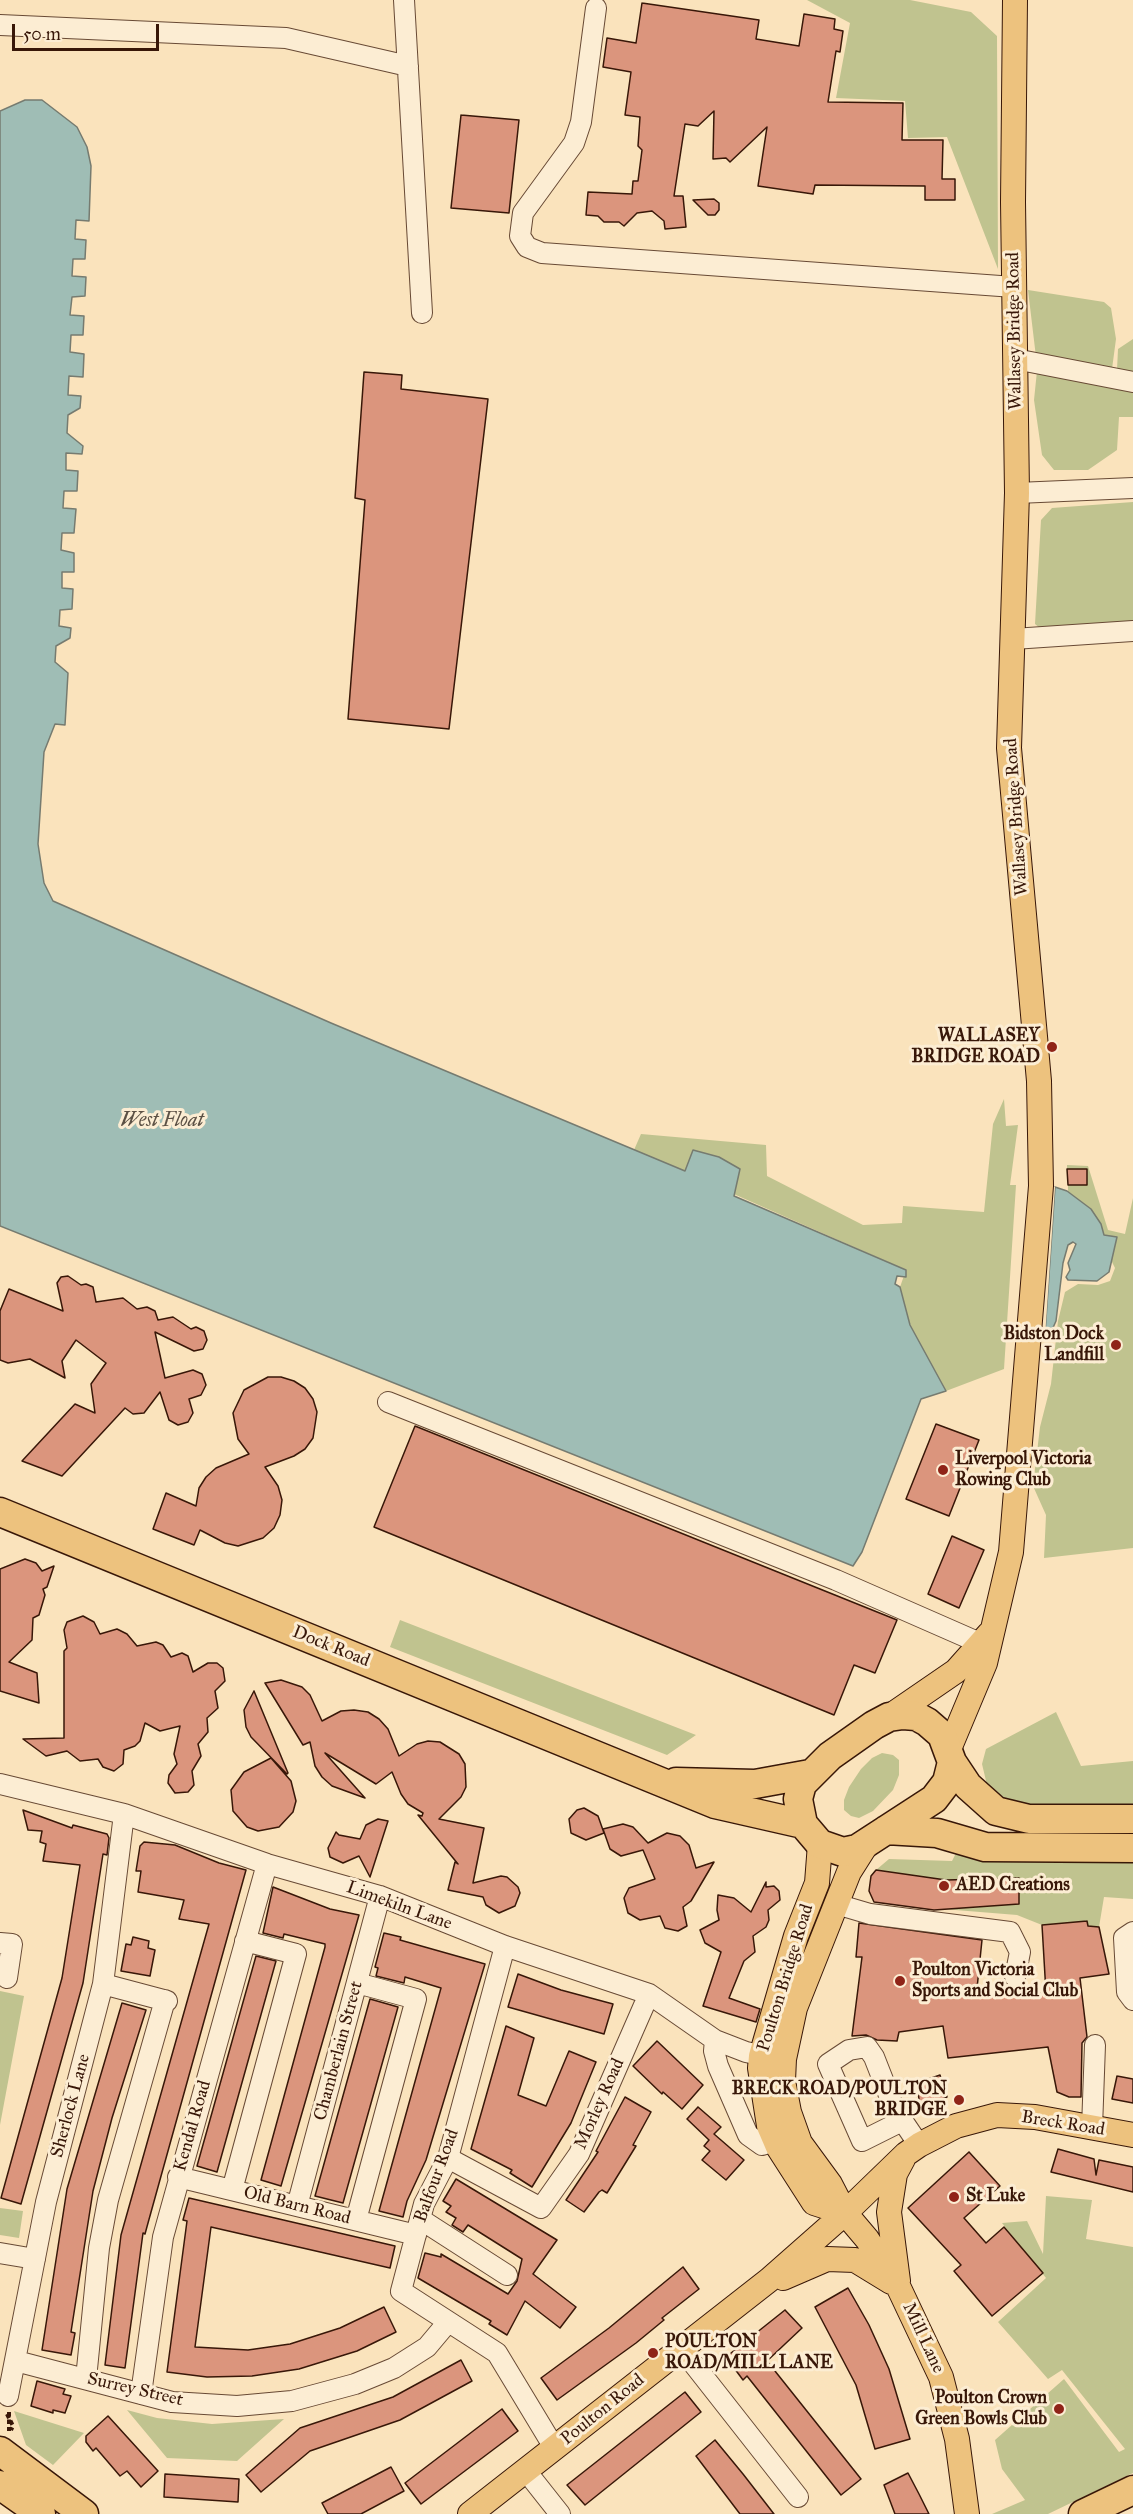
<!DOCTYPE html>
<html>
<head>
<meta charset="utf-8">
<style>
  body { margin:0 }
  #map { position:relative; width:1133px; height:2514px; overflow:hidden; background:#fae3bc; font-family:"IM FELL Great Primer",serif }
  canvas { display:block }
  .scale { position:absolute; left:12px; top:24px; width:147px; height:27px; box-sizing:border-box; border:3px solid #381708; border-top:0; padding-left:8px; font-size:18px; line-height:21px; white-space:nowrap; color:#381708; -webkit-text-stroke:4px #fcedd3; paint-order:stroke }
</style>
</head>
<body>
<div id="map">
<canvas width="1133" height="2514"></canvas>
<div class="scale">50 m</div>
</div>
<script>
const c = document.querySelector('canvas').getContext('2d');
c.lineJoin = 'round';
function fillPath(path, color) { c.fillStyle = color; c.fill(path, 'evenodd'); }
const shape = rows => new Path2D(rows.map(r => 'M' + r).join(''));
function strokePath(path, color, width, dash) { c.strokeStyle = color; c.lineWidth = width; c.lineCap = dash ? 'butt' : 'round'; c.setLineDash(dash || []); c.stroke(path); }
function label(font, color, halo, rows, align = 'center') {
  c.font = font + ' "IM FELL Great Primer",serif'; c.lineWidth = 6; c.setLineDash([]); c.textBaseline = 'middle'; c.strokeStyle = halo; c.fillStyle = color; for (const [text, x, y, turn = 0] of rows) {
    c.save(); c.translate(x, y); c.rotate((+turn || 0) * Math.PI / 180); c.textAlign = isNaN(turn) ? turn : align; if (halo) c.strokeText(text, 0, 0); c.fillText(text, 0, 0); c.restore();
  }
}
const green = shape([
  [807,0,910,0,971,12,997,36,998,269,947,137,908,138,905,101,836,98,850,23],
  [1028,290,1104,302,1111,308,1116,339,1112,369,1036,357],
  [1133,339,1133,374,1117,370,1118,349],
  [1037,371,1133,388,1133,417,1119,417,1117,450,1088,470,1054,470,1042,455,1034,400],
  [1133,502,1133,622,1041,629,1035,624,1041,520,1052,508],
  [1004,1099,1006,1126,1018,1125,1010,1185,1016,1185,1004,1369,946,1391,910,1325,900,1287,906,1270,634,1150,641,1134,766,1145,767,1176,863,1225,902,1223,903,1206,984,1212,993,1124],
  [1067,1165,1088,1166,1108,1230,1125,1234,1133,1198,1133,1548,1044,1558,1046,1515,1033,1486,1040,1427,1051,1384,1058,1321,1065,1292,1078,1284,1098,1285,1110,1281,1115,1268,1111,1260,1116,1237,1104,1235,1101,1224,1091,1209,1068,1192,1068,1185,1087,1185,1087,1169,1067,1169],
  [400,1620,696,1735,667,1755,390,1647],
  [1056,1712,1081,1766,1133,1761,1133,1808,1015,1806,987,1785,982,1764,986,1749],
  [882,1753,893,1755,899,1760,899,1775,893,1790,873,1811,859,1818,851,1816,844,1810,844,1800,849,1787,861,1769,872,1758],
  [957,1851,1133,1858,1133,1899,1104,1897,1099,1927,1088,1926,1087,1921,1042,1925,1017,1915,943,1909,1018,1904,1019,1878,946,1880,876,1870,889,1859,952,1861],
  [0,1991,24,1996,0,2125],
  [1046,2196,1092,2200,1086,2239,1133,2247,1133,2473,1048,2514,992,2514,1025,2500,1002,2469,995,2440,1064,2379,1119,2452,1125,2449,1062,2370,1048,2379,998,2322,1046,2278,1002,2223,1027,2221,1043,2254],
  [0,2208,23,2211,19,2238,0,2235],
  [127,2410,157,2418,212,2424,284,2419,237,2461,167,2458],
  [14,2411,84,2433,53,2465,26,2445]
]);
const water = shape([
  [25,100,42,100,77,127,87,147,91,166,89,221,76,220,75,239,86,240,85,259,73,259,72,276,86,277,85,296,72,297,70,315,84,316,83,335,71,335,70,352,84,354,83,377,69,376,68,395,81,396,80,408,68,415,67,433,83,446,82,454,66,453,66,470,78,471,77,491,64,491,63,508,76,509,74,533,62,533,61,550,74,553,74,572,62,572,62,588,73,589,72,609,60,610,59,626,71,628,70,638,56,646,55,662,68,673,65,725,55,724,44,752,38,844,44,883,53,901,331,1023,685,1171,693,1150,719,1157,740,1169,734,1196,906,1270,906,1277,897,1276,895,1284,900,1287,910,1325,946,1391,921,1399,862,1552,853,1566,0,1226,0,111,25,100],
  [1055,1187,1067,1191,1091,1209,1101,1224,1104,1235,1117,1237,1109,1272,1097,1281,1068,1280,1066,1277,1070,1270,1068,1263,1076,1244,1073,1242,1068,1245,1063,1263,1056,1321,1052,1330,1045,1334,1055,1187]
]);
const pier = shape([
  [1052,1187,1055,1187,1045,1337,1042,1333]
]);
const building = shape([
  [642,3,759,20,756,39,799,46,804,14,835,19,834,29,843,31,840,52,836,51,828,102,903,103,902,140,943,140,942,179,955,179,955,200,925,200,925,186,815,185,813,194,758,186,767,127,730,162,726,158,713,159,714,111,698,126,685,124,674,196,683,196,686,227,665,229,664,221,652,211,637,213,624,226,619,222,604,222,598,216,586,215,588,192,632,194,633,181,638,181,642,150,638,146,640,117,625,115,631,72,603,67,607,38,636,43,642,3],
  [461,115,519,120,509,213,451,208,461,115],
  [714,199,719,203,719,210,715,215,708,215,693,200,714,199],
  [364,372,402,375,401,389,488,399,449,729,348,719,365,500,355,498,364,372],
  [1067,1169,1087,1169,1087,1185,1068,1185,1067,1169],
  [68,1276,81,1285,86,1284,93,1287,96,1302,123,1298,137,1309,147,1307,155,1311,158,1320,173,1317,191,1329,196,1327,204,1331,207,1340,203,1349,194,1351,155,1332,165,1378,193,1370,202,1374,206,1385,201,1395,189,1399,193,1413,188,1422,178,1425,169,1420,160,1392,144,1413,133,1414,125,1408,62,1476,22,1461,75,1404,95,1413,91,1384,106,1363,76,1340,62,1361,65,1378,30,1359,8,1363,0,1360,0,1311,9,1289,63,1311,57,1283,61,1277,68,1276],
  [268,1377,281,1377,294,1381,305,1388,313,1399,317,1412,313,1438,305,1449,294,1456,265,1467,278,1486,282,1500,280,1515,274,1528,263,1538,238,1546,225,1543,200,1530,194,1545,153,1529,166,1493,196,1506,199,1488,206,1477,216,1468,249,1454,238,1439,233,1413,244,1390,268,1377],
  [936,1424,979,1440,949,1516,906,1499,936,1424],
  [415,1426,897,1620,875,1673,854,1665,834,1715,374,1527,415,1426],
  [952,1536,984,1550,959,1608,928,1594,952,1536],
  [25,1559,36,1563,42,1571,54,1566,47,1587,43,1589,45,1595,39,1615,33,1618,32,1640,9,1662,37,1673,39,1703,0,1691,0,1569,25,1559],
  [83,1616,94,1622,100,1634,117,1629,127,1634,137,1646,156,1642,163,1645,171,1657,182,1653,188,1656,193,1672,208,1663,217,1663,223,1668,225,1681,215,1691,218,1708,207,1718,208,1732,198,1744,201,1756,192,1771,194,1785,188,1792,175,1793,168,1783,169,1775,177,1764,174,1754,180,1726,160,1731,145,1723,140,1741,135,1746,124,1750,123,1764,114,1771,103,1767,98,1759,80,1761,67,1751,46,1756,23,1739,64,1738,64,1651,67,1648,64,1630,67,1622,83,1616],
  [281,1680,302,1687,310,1695,322,1721,341,1711,354,1710,368,1712,379,1719,388,1729,399,1756,417,1744,428,1741,440,1742,459,1754,465,1764,466,1787,461,1797,439,1819,484,1828,473,1883,501,1876,507,1877,518,1887,520,1893,515,1906,499,1913,486,1905,483,1897,448,1890,455,1862,458,1864,418,1815,422,1816,423,1813,408,1804,401,1794,392,1772,376,1784,325,1753,365,1798,332,1786,322,1777,315,1766,310,1742,303,1745,265,1683,281,1680],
  [254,1691,288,1773,287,1774,251,1737,246,1727,244,1710,254,1691],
  [271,1758,291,1781,296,1801,293,1812,279,1827,258,1831,247,1827,233,1811,231,1790,244,1772,271,1758],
  [584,1808,598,1816,604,1833,586,1840,571,1833,569,1819,577,1810,584,1808],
  [23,1810,72,1828,73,1825,107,1834,109,1838,107,1855,103,1854,83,1983,21,2204,1,2198,62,1978,80,1865,43,1861,46,1844,40,1842,42,1831,28,1830,23,1810],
  [378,1819,388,1821,370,1877,359,1856,343,1863,330,1857,328,1848,336,1832,339,1835,360,1839,366,1825,378,1819],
  [623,1824,633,1827,648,1843,667,1833,680,1836,689,1845,696,1868,714,1862,691,1901,683,1907,687,1926,678,1931,665,1928,660,1916,640,1920,628,1913,624,1898,629,1888,655,1879,643,1850,621,1856,610,1849,603,1829,623,1824],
  [144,1842,175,1845,219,1863,246,1870,148,2223,145,2234,143,2233,125,2368,105,2365,121,2235,209,1924,179,1919,184,1900,138,1892,141,1871,136,1871,140,1846,144,1842],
  [876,1870,946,1880,1019,1878,1019,1904,934,1910,874,1902,869,1891,871,1876,876,1870],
  [766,1882,766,1887,774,1886,779,1891,780,1900,768,1910,769,1920,766,1927,753,1936,755,1952,744,1961,729,1998,760,2009,756,2022,703,2006,721,1952,705,1943,700,1930,719,1920,717,1910,718,1895,734,1898,751,1912,766,1882],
  [273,1887,330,1909,359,1915,281,2186,261,2180,325,1947,325,1944,284,1934,283,1938,263,1933,273,1887],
  [1087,1921,1088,1926,1099,1927,1109,1974,1080,1978,1087,2037,1082,2043,1081,2097,1069,2097,1057,2092,1048,2047,948,2058,943,2026,899,2032,897,2041,877,2040,866,2035,852,2036,862,1957,856,1957,859,1923,982,1940,976,1998,1046,1993,1042,1925,1087,1921],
  [384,1933,401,1937,400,1940,485,1964,426,2160,407,2201,403,2217,379,2211,441,1988,405,1977,404,1983,376,1976,378,1968,375,1967,384,1933],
  [133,1937,149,1941,148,1948,155,1950,150,1976,121,1971,126,1944,131,1945,133,1937],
  [256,1956,276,1961,217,2172,197,2166,256,1956],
  [518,1974,561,1990,613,2004,604,2034,508,2007,518,1974],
  [370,1999,398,2007,343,2203,315,2196,370,1999],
  [122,2003,146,2010,112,2118,93,2191,71,2332,75,2333,71,2355,42,2350,67,2189,122,2003],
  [506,2026,534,2038,518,2095,546,2106,569,2051,596,2062,571,2123,532,2187,510,2173,512,2170,471,2149,506,2026],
  [657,2041,703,2085,682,2109,663,2092,662,2094,633,2066,657,2041],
  [940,2075,947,2097,920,2108,917,2083,940,2075],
  [1117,2076,1133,2079,1133,2103,1112,2099,1117,2076],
  [625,2097,651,2112,633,2145,636,2146,607,2193,602,2190,599,2192,584,2212,566,2200,598,2152,596,2151,625,2097],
  [698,2107,721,2127,714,2134,744,2160,726,2180,702,2160,710,2151,704,2146,709,2140,687,2119,698,2107],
  [1058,2149,1094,2159,1096,2175,1099,2160,1133,2167,1133,2192,1051,2172,1058,2149],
  [969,2152,1000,2186,964,2218,986,2243,1004,2227,1043,2273,992,2316,954,2271,961,2265,908,2208,969,2152],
  [456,2179,557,2240,533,2274,576,2307,560,2328,525,2301,507,2335,489,2324,491,2321,418,2278,425,2253,441,2257,441,2254,508,2294,517,2281,522,2259,468,2225,463,2232,452,2225,456,2218,446,2212,451,2206,443,2201,456,2179],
  [189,2198,395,2246,390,2268,211,2227,195,2347,248,2350,290,2344,340,2328,384,2307,396,2332,357,2351,299,2369,252,2376,207,2377,167,2372,187,2221,183,2220,189,2198],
  [683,2267,699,2289,662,2318,664,2320,636,2343,557,2400,541,2378,609,2328,683,2267],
  [848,2288,869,2325,889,2369,910,2439,875,2449,856,2385,815,2307,848,2288],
  [785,2310,802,2328,767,2361,861,2479,841,2495,747,2376,743,2380,726,2357,785,2310],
  [461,2360,472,2381,400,2420,310,2451,261,2492,246,2475,300,2428,393,2397,461,2360],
  [37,2381,65,2389,63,2394,71,2396,65,2413,53,2410,53,2413,31,2406,37,2381],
  [685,2392,701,2412,585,2505,567,2485,685,2392],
  [502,2409,518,2431,421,2504,405,2483,502,2409],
  [108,2416,158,2471,141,2487,127,2471,120,2476,96,2448,93,2451,86,2442,86,2436,108,2416],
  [715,2440,743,2474,774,2514,740,2514,696,2456,715,2440],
  [391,2467,404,2491,361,2514,328,2514,322,2503,391,2467],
  [908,2473,919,2494,929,2514,895,2514,884,2485,908,2473],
  [165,2474,239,2479,238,2502,164,2497,165,2474]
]);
const path = shape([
  [9,2412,9,2431],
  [7,2414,13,2426,11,2430]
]);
const minor = shape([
  [404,0,422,313],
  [596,8,581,122,574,143,523,213,520,236,527,247,542,253,1014,287],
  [0,25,286,38,408,66],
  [1015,359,1133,382],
  [1017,493,1133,488],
  [1013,639,1133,631],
  [388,1402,836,1580,982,1644],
  [0,1784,124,1814,267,1864,380,1896,505,1946,649,1994,715,2040,746,2052,774,2058],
  [836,1904,870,1914,1010,1932,1020,1952,1015,1977],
  [1133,1932,1124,1938,1127,1992,1133,2000],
  [0,1943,12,1944,7,1978],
  [505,1946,448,2158,424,2204,401,2291,497,2353,555,2449],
  [103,1984,167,2001],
  [715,2040,714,2051,718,2066,748,2135,762,2145,775,2141],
  [902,2121,862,2141,828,2064,849,2050,867,2047,874,2057,894,2108,919,2145],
  [1092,2128,1095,2045],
  [448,2158,541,2208,579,2154,649,1994],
  [178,2177,416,2235],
  [232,2190,296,1954,245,1941],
  [297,2206,380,1896],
  [420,2219,507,2275],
  [356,2220,416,1999,357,1983],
  [0,2253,35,2259],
  [681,2348,798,2497],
  [16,2361,172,2402,237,2406,292,2401,355,2384,394,2368,427,2347,448,2322],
  [86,2379,99,2248,108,2200,165,2000],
  [141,2394,163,2237,267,1864],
  [8,2396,46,2202,103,1984,124,1814],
  [526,2471,560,2514]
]);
const major = shape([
  [889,1717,956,1671,989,1634],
  [949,1749,985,1663,1011,1552,1041,1186,1039,1081,1009,748,1017,493,1013,202,1015,0],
  [868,1842,849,1872,795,2008,784,2059,783,2081,789,2112,800,2143,830,2184,845,2213,867,2239,898,2286,941,2377,957,2439,967,2514],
  [820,1844,817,1883,796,1936,761,2056,760,2068,769,2126,778,2147,814,2203,845,2213],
  [783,2278,827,2259,855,2260,891,2282],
  [898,2281,889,2212,895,2174,903,2159],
  [470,2514,769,2280,845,2213,906,2154,919,2145,956,2126,997,2115,1035,2117,1133,2135]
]);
const highway = shape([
  [0,1512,715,1804,803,1824],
  [903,1715,916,1716,927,1722,942,1735,952,1762,947,1782,934,1799,857,1849,843,1852,820,1844,803,1824,798,1799,802,1784,830,1756,874,1725,889,1717,903,1715],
  [952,1762,968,1786,996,1811,1029,1819,1133,1819],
  [676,1782,755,1784,810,1774],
  [886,1830,937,1833,985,1847,1133,1848],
  [0,2451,84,2514],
  [0,2485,41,2514],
  [1083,2514,1133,2490]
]);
const markers = [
  [1052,1047,6,"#8f2418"],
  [1116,1345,6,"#8f2418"],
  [943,1470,6,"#8f2418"],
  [944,1886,6,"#8f2418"],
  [900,1981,6,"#8f2418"],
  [959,2100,6,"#8f2418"],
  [954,2197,6,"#8f2418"],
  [653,2353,6,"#8f2418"],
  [1059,2409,6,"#8f2418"]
];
const streetNames = [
  ["Wallasey Bridge Road",1015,331,-91],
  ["Wallasey Bridge Road",1017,817,-94],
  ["Dock Road",331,1647,22],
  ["Limekiln Lane",399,1906,20],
  ["Poulton Bridge Road",786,1978,-73],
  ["Chamberlain Street",339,2051,-75],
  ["Morley Road",600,2104,-66],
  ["Sherlock Lane",71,2106,-75],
  ["Breck Road",1063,2124,9],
  ["Kendal Road",193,2126,-74],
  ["Balfour Road",437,2176,-70],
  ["Old Barn Road",297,2206,14],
  ["Mill Lane",923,2338,65],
  ["Surrey Street",135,2390,13],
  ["Poulton Road",603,2410,-39]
];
const poiNames = [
  ["WALLASEY",1040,1037,"right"],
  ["BRIDGE ROAD",1040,1058,"right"],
  ["Bidston Dock",1104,1335,"right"],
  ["Landfill",1104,1356,"right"],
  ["Liverpool Victoria",955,1460],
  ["Rowing Club",955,1481],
  ["AED Creations",956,1886],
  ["Poulton Victoria",912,1971],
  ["Sports and Social Club",912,1992],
  ["BRECK ROAD/POULTON",947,2090,"right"],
  ["BRIDGE",947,2111,"right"],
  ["St Luke",966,2197],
  ["POULTON",665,2343],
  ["ROAD/MILL LANE",665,2364],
  ["Poulton Crown",1047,2399,"right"],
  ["Green Bowls Club",1047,2420,"right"]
];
const waterNames = [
  ["West Float",162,1121]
];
fillPath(green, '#c0c38f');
fillPath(water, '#9fbdb5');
strokePath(water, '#767b70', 1.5);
fillPath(pier, '#fae3bc');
fillPath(building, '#db957d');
strokePath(building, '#381708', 1.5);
strokePath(minor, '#684a35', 22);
strokePath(major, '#381708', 26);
strokePath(highway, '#381708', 31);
strokePath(path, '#381708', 4, [4.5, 3]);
strokePath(minor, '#fcedd3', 20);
strokePath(major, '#edc27e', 24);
strokePath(highway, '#edc27e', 28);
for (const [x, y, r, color] of markers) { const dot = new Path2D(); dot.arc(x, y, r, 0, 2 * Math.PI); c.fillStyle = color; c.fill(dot); strokePath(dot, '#fcedd3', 2); }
label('18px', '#381708', '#fcedd3', streetNames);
label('bold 18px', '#381708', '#fcedd3', poiNames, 'left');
label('italic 20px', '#5c5145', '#fcedd3', waterNames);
</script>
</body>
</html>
